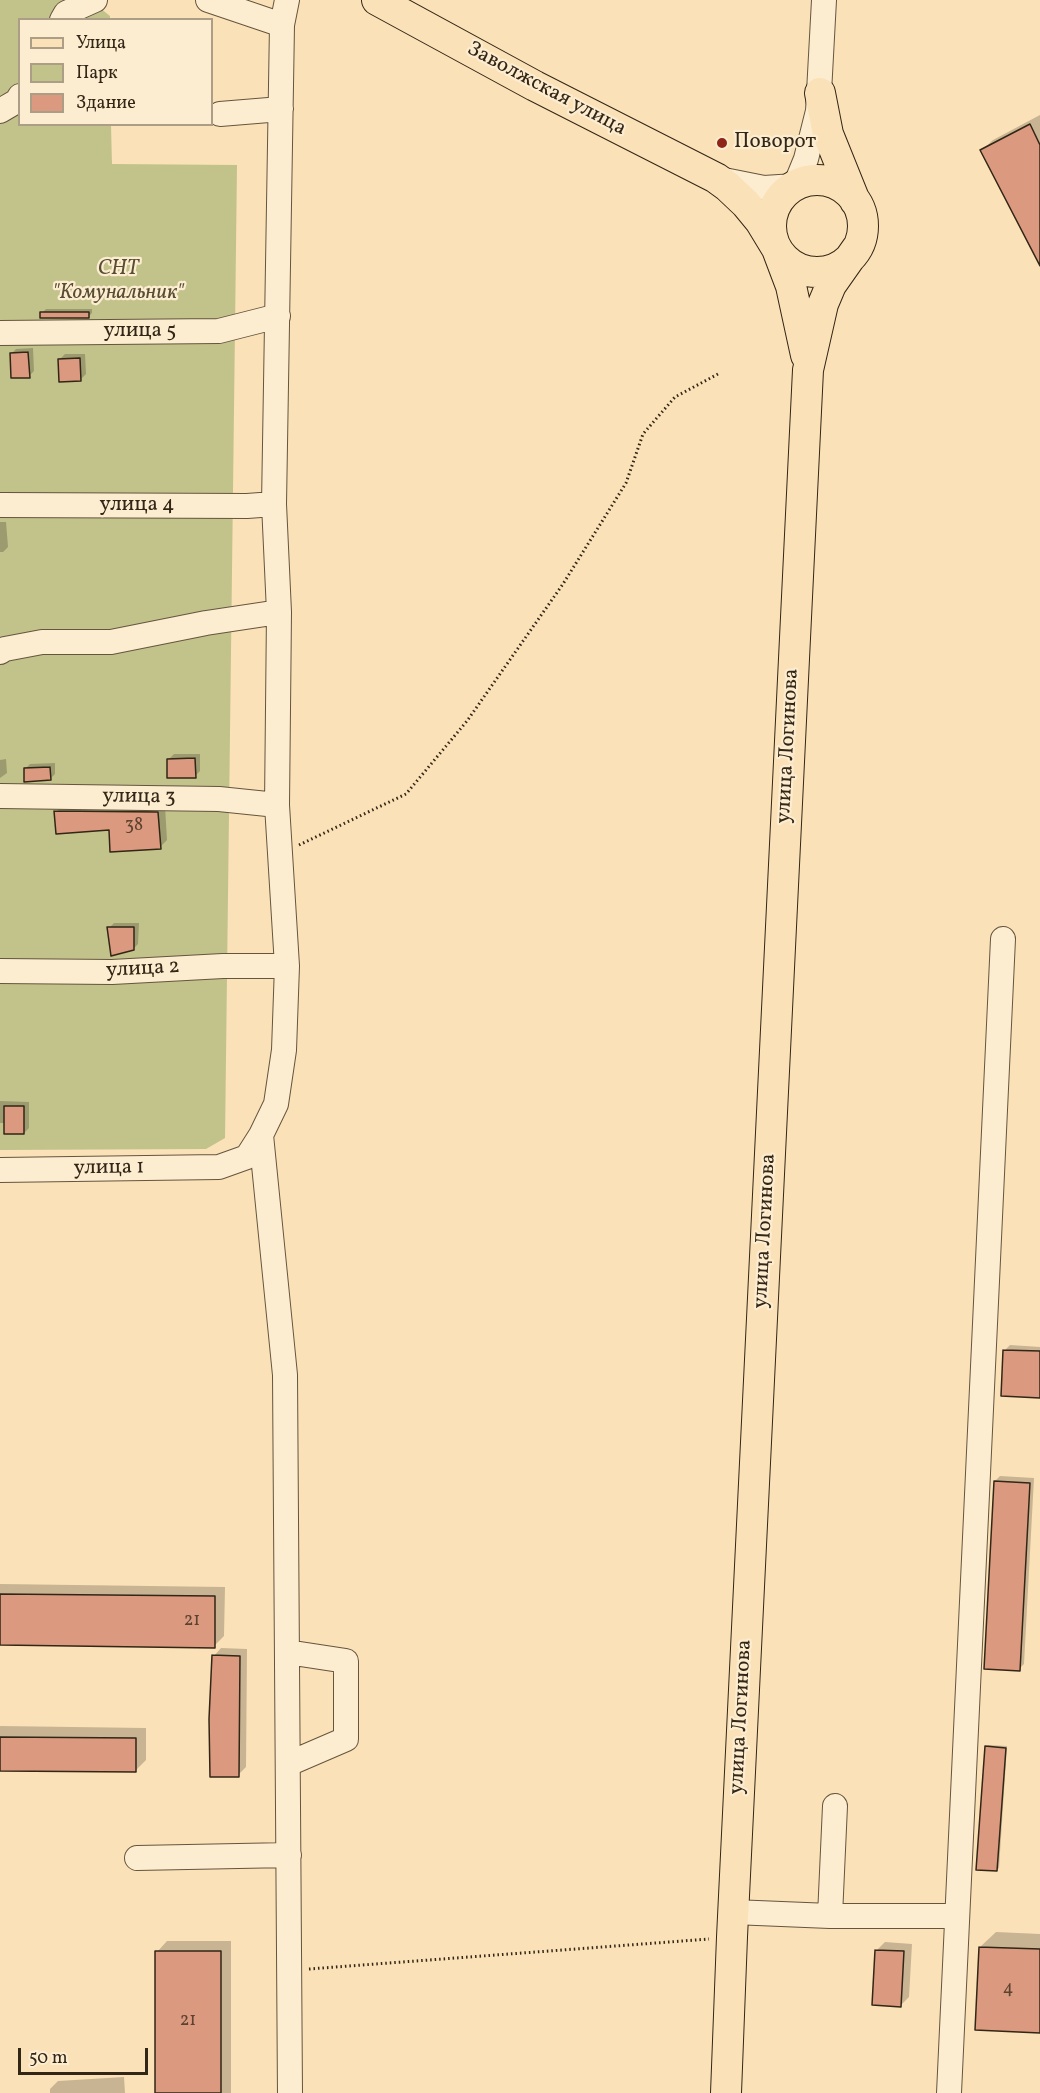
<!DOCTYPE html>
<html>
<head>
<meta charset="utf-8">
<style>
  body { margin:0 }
  #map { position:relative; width:1040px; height:2093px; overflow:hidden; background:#fae1b7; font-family:Vollkorn,serif }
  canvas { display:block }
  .legend { position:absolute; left:18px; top:18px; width:195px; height:108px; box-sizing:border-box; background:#fcecd0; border:2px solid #ab9d86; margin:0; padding:8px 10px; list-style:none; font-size:18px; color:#322616 }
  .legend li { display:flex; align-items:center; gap:12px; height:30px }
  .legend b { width:30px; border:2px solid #ab9d86 }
  .scale { position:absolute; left:18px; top:2048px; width:130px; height:27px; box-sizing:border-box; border:3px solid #322616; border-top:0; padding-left:8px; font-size:18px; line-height:21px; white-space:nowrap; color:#322616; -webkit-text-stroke:4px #fcecd0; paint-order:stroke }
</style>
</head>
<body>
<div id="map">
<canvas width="1040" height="2093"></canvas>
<ul class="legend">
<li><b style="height:8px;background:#fae1b7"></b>Улица</li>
<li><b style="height:16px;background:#c2c28b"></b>Парк</li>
<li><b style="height:16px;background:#db997f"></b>Здание</li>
</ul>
<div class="scale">50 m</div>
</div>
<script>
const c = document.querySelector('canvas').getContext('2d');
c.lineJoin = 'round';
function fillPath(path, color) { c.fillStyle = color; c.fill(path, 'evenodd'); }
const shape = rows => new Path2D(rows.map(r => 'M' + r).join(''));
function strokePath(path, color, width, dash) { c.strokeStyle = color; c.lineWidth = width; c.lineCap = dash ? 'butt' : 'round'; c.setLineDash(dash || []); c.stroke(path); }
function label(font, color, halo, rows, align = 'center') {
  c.font = font + ' Vollkorn,serif'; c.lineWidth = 4.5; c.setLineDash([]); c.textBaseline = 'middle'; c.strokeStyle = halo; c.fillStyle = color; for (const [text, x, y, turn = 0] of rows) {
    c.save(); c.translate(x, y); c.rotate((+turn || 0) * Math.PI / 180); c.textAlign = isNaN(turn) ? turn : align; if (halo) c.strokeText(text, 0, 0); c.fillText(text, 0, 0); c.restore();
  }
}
const green = shape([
  [0,0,90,0,110,16,110,20,20,20,20,124,111,125,112,164,237,165,225,1138,206,1149,0,1150]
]);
const shadow = shape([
  [1040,115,1040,263,982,150,993,140],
  [46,309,92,309,92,313,89,316,42,313],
  [33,348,34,371,29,376,11,354,16,349],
  [65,354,85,354,86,374,81,379,60,359],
  [0,522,6,522,8,547,3,552,0,552],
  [174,754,200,754,200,771,195,776,169,759],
  [6,759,7,773,0,778,0,760],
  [55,763,55,774,50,779,25,769,30,764],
  [63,805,165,806,167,840,160,847,110,828,56,812],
  [114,923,139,923,138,944,133,949,109,928],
  [0,1101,29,1102,29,1128,24,1133,6,1123,0,1123],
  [1010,1345,1040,1347,1040,1397,1005,1350],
  [1000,1476,1034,1478,1024,1664,1019,1669,995,1481],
  [0,1584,225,1587,224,1636,214,1646,0,1644],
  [221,1648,247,1649,246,1767,238,1775,214,1656],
  [0,1726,146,1728,146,1760,135,1771,0,1770],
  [988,1745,1007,1746,999,1868,997,1870,986,1747],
  [996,1932,1040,1934,1040,2032,980,1947],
  [167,1941,231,1941,231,2093,157,2093,157,1952],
  [885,1942,912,1944,909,1997,901,2005,877,1950],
  [124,2077,125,2093,50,2093,50,2089,58,2081]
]);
const building = shape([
  [1030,124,1040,145,1040,266,980,150,1030,124],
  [40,312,89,312,89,318,40,318,40,312],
  [28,352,30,378,11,378,10,353,28,352],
  [80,358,81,381,59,382,58,359,80,358],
  [195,758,196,778,167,778,167,759,195,758],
  [50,767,51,780,24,782,24,768,50,767],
  [54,811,158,812,161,849,110,852,109,830,56,834,54,811],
  [107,927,134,927,134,950,111,956,107,927],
  [4,1106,24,1106,24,1134,4,1134,4,1106],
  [1003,1350,1040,1351,1040,1398,1001,1396,1003,1350],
  [994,1481,1030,1483,1020,1671,984,1669,994,1481],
  [0,1594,215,1596,215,1648,0,1645,0,1594],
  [212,1655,240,1656,239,1777,210,1777,209,1719,212,1655],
  [0,1737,136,1738,136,1772,0,1771,0,1737],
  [985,1746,1006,1748,997,1871,976,1870,985,1746],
  [979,1947,1040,1949,1040,2033,975,2030,979,1947],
  [875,1950,904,1951,901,2007,872,2005,875,1950],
  [155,1951,221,1951,221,2093,155,2093,155,1951]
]);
const path = shape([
  [299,845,406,794,467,721,563,584,626,483,643,434,675,397,718,374],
  [309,1969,709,1939]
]);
const minor = shape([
  [208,0,282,25],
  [62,20,66,13,95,0],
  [0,111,17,101,20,96],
  [220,114,281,109],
  [719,179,764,188,795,186,806,159,818,111,824,0],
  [0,333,219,331,278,316],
  [0,505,247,506,274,504],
  [0,652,5,649,42,642,111,642,206,623,279,612],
  [0,796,219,799,277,805],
  [0,971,112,972,223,966,287,966],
  [261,1135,285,1375,290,2093],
  [0,1170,219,1167,247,1157,261,1135,276,1104,284,1050,287,966,277,805,279,612,274,504,282,25,287,0],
  [287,1652,346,1661,346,1739,288,1764],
  [137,1858,289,1855],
  [733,1912,830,1916,957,1916],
  [830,1916,835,1806],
  [949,2093,1003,939]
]);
const major = shape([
  [377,0,535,86,716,178,727,186,746,204,760,221,777,249,791,286,806,355],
  [820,93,828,134,855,201],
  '771 226a46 46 0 1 1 92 0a46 46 0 1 1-92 0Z',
  [726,2093,732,1937,808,370,823,304,831,285,857,248]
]);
const markers = [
  [722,143,6,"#8f2418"]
];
const numberNames = [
  ["38",134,827],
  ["21",192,1622],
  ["4",1008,1990],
  ["21",188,2022]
];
const streetNames = [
  ["Заволжская улица",546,90,28],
  ["улица 5",140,332],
  ["улица 4",137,506],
  ["улица Логинова",789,746,-87],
  ["улица 3",139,798,1],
  ["улица 2",143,970,-3],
  ["улица 1",109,1169,-1],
  ["улица Логинова",766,1231,-87],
  ["улица Логинова",742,1717,-87]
];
const poiNames = [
  ["Поворот",734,143]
];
const parkNames = [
  ["СНТ",118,270],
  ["\"Комунальник\"",118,294]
];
fillPath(green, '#c2c28b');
fillPath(shadow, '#0003');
fillPath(building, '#db997f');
strokePath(building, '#322616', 1.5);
strokePath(minor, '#64553e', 26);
strokePath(major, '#322616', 32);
strokePath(path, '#322616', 3, [1.5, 3]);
strokePath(minor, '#fcecd0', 24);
strokePath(major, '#fae1b7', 30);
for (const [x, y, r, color] of markers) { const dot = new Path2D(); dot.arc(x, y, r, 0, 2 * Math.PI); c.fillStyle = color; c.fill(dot); strokePath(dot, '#fcecd0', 2); }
label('18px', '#5c4330', null, numberNames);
label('21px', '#322616', '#fcecd0', streetNames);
label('21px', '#322616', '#fcecd0', poiNames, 'left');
label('italic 21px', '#564d33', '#fcecd0', parkNames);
</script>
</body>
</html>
